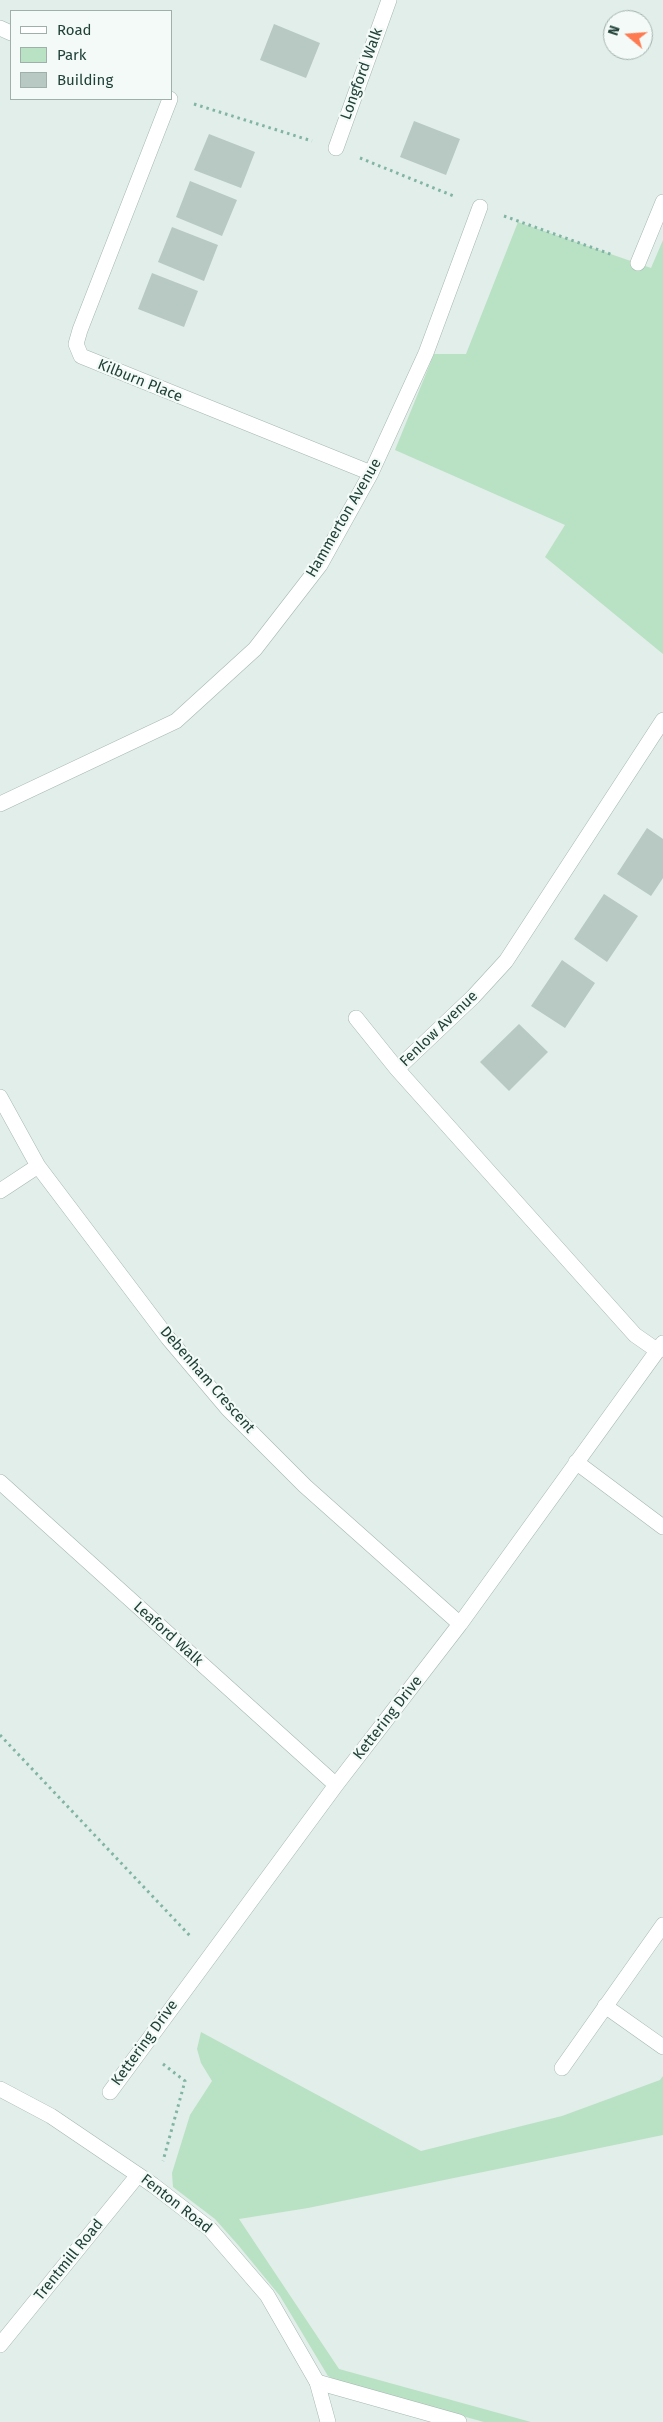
<!DOCTYPE html>
<html>
<head>
<meta charset="utf-8">
<style>
  body { margin:0 }
  #map { position:relative; width:663px; height:2422px; overflow:hidden; background:#e2eee9; font-family:"Fira Sans",sans-serif }
  canvas { display:block }
  .legend { position:absolute; left:10px; top:10px; width:162px; height:90px; box-sizing:border-box; background:#f3faf7; border:1px solid #9fb0ab; margin:0; padding:6px 9px; list-style:none; font-size:15px; color:#204138 }
  .legend li { display:flex; align-items:center; gap:10px; height:25px }
  .legend b { width:25px; border:1px solid #9fb0ab }
  .north { position:absolute; left:603px; top:10px; width:50px; height:50px; box-sizing:border-box; background:#f3faf7; border:1px solid #9fb0ab; border-radius:50%; rotate:288deg; font-size:14px; font-weight:700; line-height:20px; text-align:center; color:#204138 }
  .north::after { content:''; display:block; margin:auto; width:18px; height:22px; background:#fe7a50; clip-path:polygon(50% 0,100% 100%,50% 72%,0 100%) }
</style>
</head>
<body>
<div id="map">
<canvas width="663" height="2422"></canvas>
<ul class="legend">
<li><b style="height:6px;background:#fff"></b>Road</li>
<li><b style="height:14px;background:#b9e1c4"></b>Park</li>
<li><b style="height:14px;background:#b7c9c2"></b>Building</li>
</ul>
<div class="north">N</div>
</div>
<script>
const c = document.querySelector('canvas').getContext('2d');
c.lineJoin = 'round';
function fillPath(path, color) { c.fillStyle = color; c.fill(path, 'evenodd'); }
const shape = rows => new Path2D(rows.map(r => 'M' + r).join(''));
function strokePath(path, color, width, dash) { c.strokeStyle = color; c.lineWidth = width; c.lineCap = dash ? 'butt' : 'round'; c.setLineDash(dash || []); c.stroke(path); }
function label(font, color, halo, rows, align = 'center') {
  c.font = font + ' "Fira Sans",sans-serif'; c.lineWidth = 4.5; c.setLineDash([]); c.textBaseline = 'middle'; c.strokeStyle = halo; c.fillStyle = color; for (const [text, x, y, turn = 0] of rows) {
    c.save(); c.translate(x, y); c.rotate((+turn || 0) * Math.PI / 180); c.textAlign = isNaN(turn) ? turn : align; if (halo) c.strokeText(text, 0, 0); c.fillText(text, 0, 0); c.restore();
  }
}
const green = shape([
  [518,222,651,268,663,240,663,654,545,557,565,525,395,450,434,354,466,354],
  [201,2032,421,2151,562,2116,660,2080,663,2076,663,2135,308,2208,239,2219,339,2369,531,2422,484,2422,339,2382,328,2376,280,2296,239,2246,215,2219,173,2187,172,2173,190,2115,212,2081,201,2063,197,2049]
]);
const building = shape([
  [274,24,320,43,306,78,260,60],
  [414,121,460,139,446,175,400,157],
  [209,134,255,152,241,188,194,170],
  [190,181,237,200,222,236,176,217],
  [172,227,218,245,204,281,158,262],
  [152,273,198,291,184,327,138,309],
  [647,828,663,839,663,878,651,896,617,874],
  [604,894,638,916,607,962,574,939],
  [562,960,595,983,565,1028,531,1006],
  [519,1024,548,1052,509,1091,480,1062]
]);
const path = shape([
  [194,104,312,141],
  [360,158,456,197],
  [504,216,613,255],
  [0,1735,192,1938],
  [163,2064,185,2081,163,2161]
]);
const service = shape([
  [0,2345,138,2175],
  [317,2382,459,2422]
]);
const minor = shape([
  [0,28,11,33],
  [170,99,80,330,76,344,81,356,371,473],
  [336,148,389,0],
  [638,263,663,202],
  [0,804,176,721,255,649,320,565,371,473,426,353,480,207],
  [356,1018,397,1069],
  [0,1097,38,1166,168,1338,228,1409,305,1486,460,1624],
  [0,1191,38,1166],
  [658,1351,635,1335,397,1069,473,997,506,961,663,720],
  [576,1462,663,1527],
  [0,1482,336,1785],
  [605,2006,663,2047],
  [562,2068,663,1925],
  [0,2089,51,2116,153,2185,210,2229,267,2295,317,2382,328,2422],
  [110,2092,336,1785,460,1624,663,1343]
]);
const streetNames = [
  ["Longford Walk",362,74,-70],
  ["Kilburn Place",140,381,22],
  ["Hammerton Avenue",344,518,-60],
  ["Fenlow Avenue",439,1029,-44],
  ["Debenham Crescent",207,1380,49],
  ["Leaford Walk",168,1634,42],
  ["Kettering Drive",388,1718,-52],
  ["Kettering Drive",145,2043,-54],
  ["Fenton Road",176,2204,38],
  ["Trentmill Road",69,2260,-51]
];
fillPath(green, '#b9e1c4');
fillPath(building, '#b7c9c2');
strokePath(service, '#a4b7b0', 16);
strokePath(minor, '#a4b7b0', 16);
strokePath(path, '#80b4a4', 3, [2.5, 4]);
strokePath(service, '#fff', 15);
strokePath(minor, '#fff', 15);
label('15px', '#204138', '#f3faf7', streetNames);
</script>
</body>
</html>
